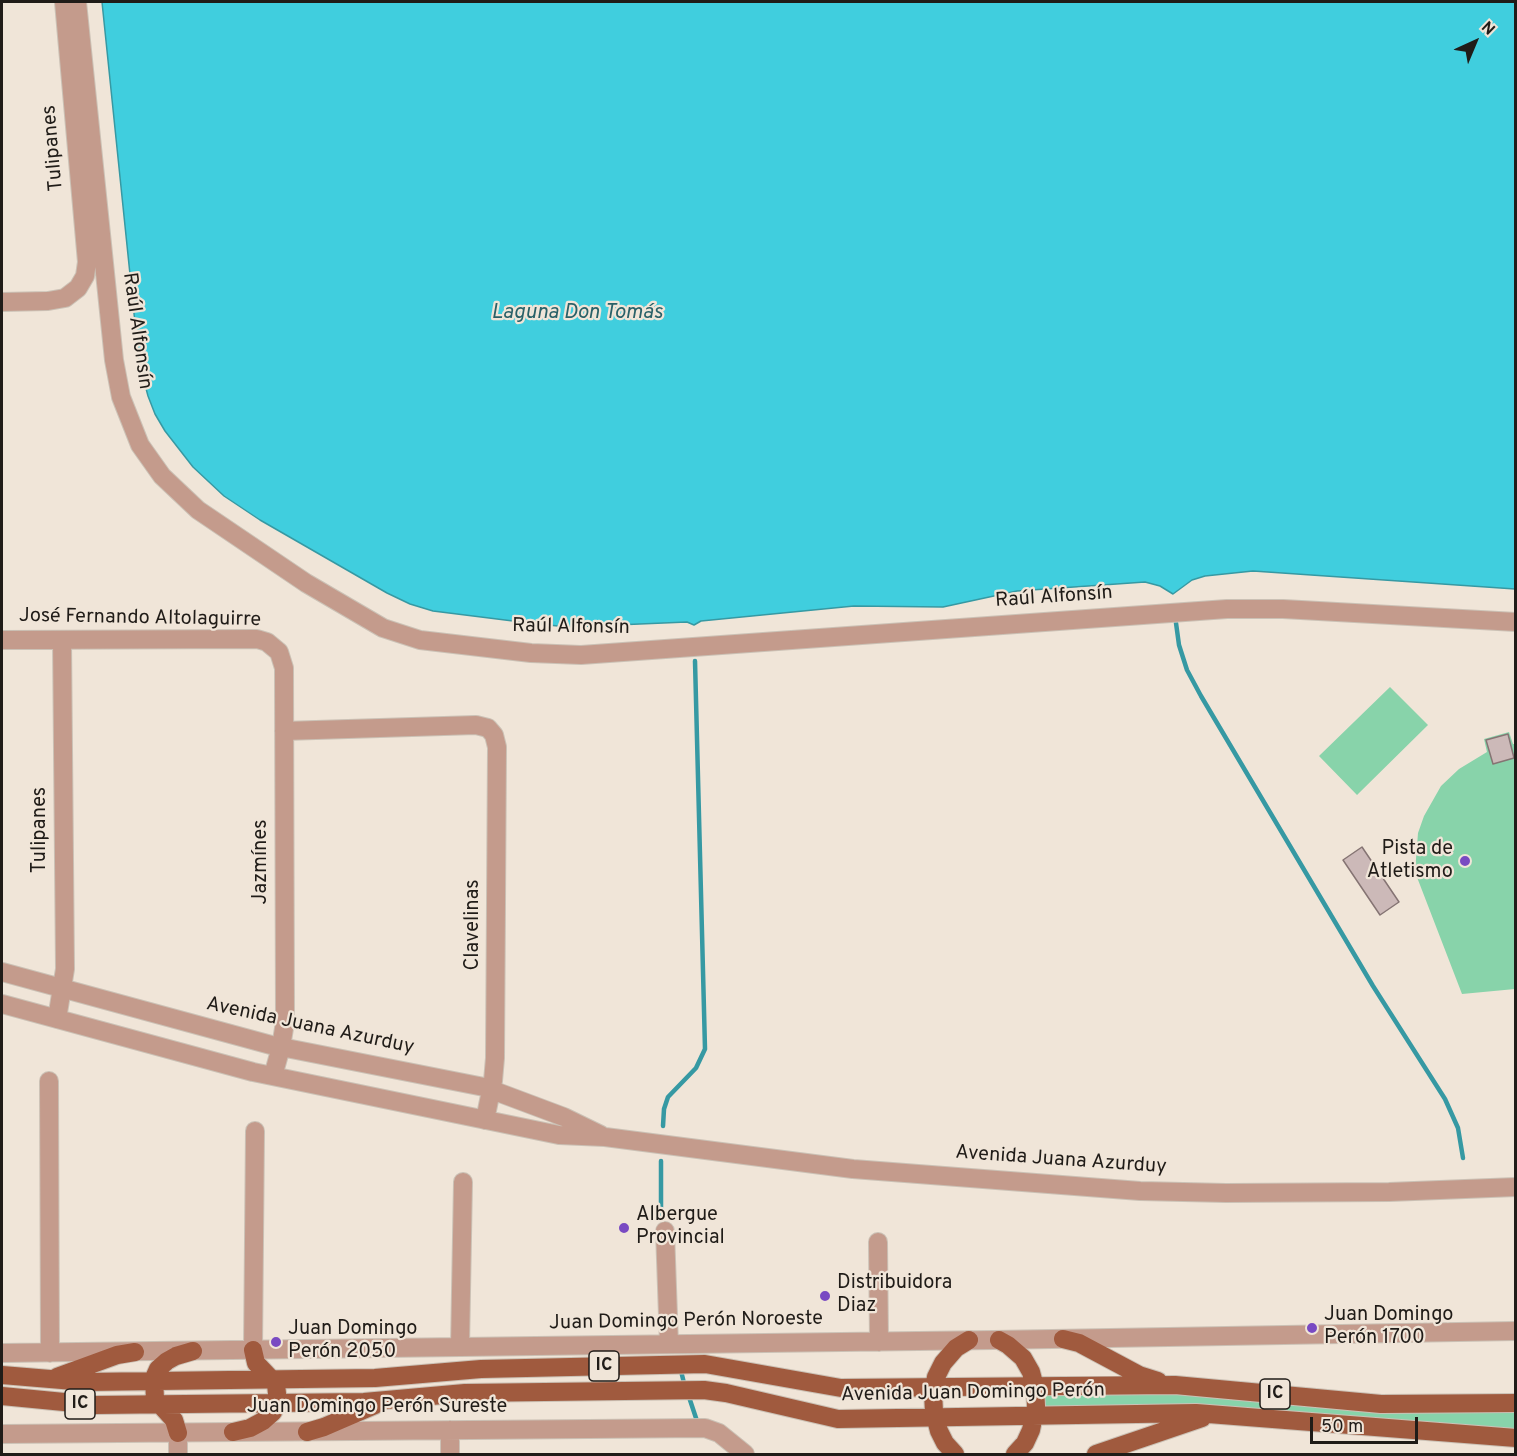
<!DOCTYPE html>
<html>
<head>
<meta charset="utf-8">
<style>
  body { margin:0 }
  #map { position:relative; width:1517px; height:1456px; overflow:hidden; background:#f0e5d8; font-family:Overpass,sans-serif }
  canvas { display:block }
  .frame { position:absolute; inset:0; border:3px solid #201c18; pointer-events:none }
  .north { position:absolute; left:1445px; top:12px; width:60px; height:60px; -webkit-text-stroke:4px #f0e5d8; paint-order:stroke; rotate:44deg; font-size:16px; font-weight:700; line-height:24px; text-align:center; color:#201c18 }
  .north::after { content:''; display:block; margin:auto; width:21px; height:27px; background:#201c18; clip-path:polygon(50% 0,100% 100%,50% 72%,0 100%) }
  .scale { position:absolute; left:1310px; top:1417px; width:108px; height:27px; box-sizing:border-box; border:3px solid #201c18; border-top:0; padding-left:8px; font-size:18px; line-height:21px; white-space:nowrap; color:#201c18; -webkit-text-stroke:4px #f0e5d8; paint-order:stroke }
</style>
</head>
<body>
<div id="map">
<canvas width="1517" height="1456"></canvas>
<div class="frame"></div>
<div class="north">N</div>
<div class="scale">50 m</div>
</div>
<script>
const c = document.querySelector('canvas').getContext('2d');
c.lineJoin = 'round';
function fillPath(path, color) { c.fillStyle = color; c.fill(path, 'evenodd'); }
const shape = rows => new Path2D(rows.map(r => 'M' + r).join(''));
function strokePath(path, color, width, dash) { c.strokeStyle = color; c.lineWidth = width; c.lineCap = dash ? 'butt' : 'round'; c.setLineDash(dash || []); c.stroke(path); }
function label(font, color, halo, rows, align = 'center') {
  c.font = font + ' Overpass,sans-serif'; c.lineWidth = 4.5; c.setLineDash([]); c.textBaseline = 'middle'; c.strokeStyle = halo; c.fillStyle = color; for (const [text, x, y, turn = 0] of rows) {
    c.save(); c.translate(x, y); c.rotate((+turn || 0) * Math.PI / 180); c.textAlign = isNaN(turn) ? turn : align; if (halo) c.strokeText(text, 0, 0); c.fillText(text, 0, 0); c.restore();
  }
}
const green = shape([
  [1390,687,1428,725,1357,795,1319,756],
  [1509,732,1513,744,1516,744,1515,989,1462,994,1415,872,1418,833,1424,816,1441,786,1459,769,1487,752,1484,739],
  [1173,1392,1515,1411,1515,1433,1044,1407,1044,1394]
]);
const water = shape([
  [102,2,1515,2,1515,589,1253,571,1205,576,1192,580,1173,594,1160,586,1145,582,1017,591,943,607,854,606,701,621,694,625,687,622,569,627,537,624,433,611,410,604,387,593,260,520,224,496,193,467,165,431,155,414,148,396,139,362,102,2]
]);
const stream = shape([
  [1176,623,1179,645,1187,670,1201,696,1373,986,1445,1099,1458,1128,1463,1158],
  [663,1126,664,1109,668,1097,696,1068,705,1049,695,661],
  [661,1161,661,1217],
  [681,1371,684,1383],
  [689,1397,697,1421]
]);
const building = shape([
  [1508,734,1514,758,1493,764,1486,740,1508,734],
  [1362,847,1399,902,1380,915,1343,860,1362,847]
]);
const minor = shape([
  [77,2,114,360,121,397,140,445,162,476,198,510,306,583,383,628,420,640,531,653,581,655,1227,609,1283,609,1516,622],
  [2,302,48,301,65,298,78,288,85,276,87,262,64,2],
  [2,640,257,639,267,642,279,652,284,668,285,1022,281,1047,273,1076],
  [284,731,476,725,488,728,494,735,497,747,495,1058,493,1081,485,1120],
  [2,972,271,1045,484,1087,564,1117,601,1135],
  [2,1004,253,1072,559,1135,605,1137,853,1169,1140,1191,1226,1193,1389,1192,1516,1187],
  [57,1019,65,969,62,640],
  [49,1081,50,1353],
  [665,1231,669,1344],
  [878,1242,879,1342],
  [460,1347,463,1182],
  [253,1350,255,1131],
  [2,1353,994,1340,1516,1331],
  [450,1430,450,1454],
  [178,1433,178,1454],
  [2,1434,705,1428,719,1433,745,1454]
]);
const major = shape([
  [1063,1339,1079,1343,1139,1375,1158,1381],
  [999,1340,1008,1345,1023,1358,1031,1372,1035,1387,1036,1406,1031,1430,1025,1443,1015,1454],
  [2,1375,86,1382,301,1379,375,1378,481,1369,705,1364,841,1388,1175,1385,1381,1404,1516,1403],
  [57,1377,117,1355,135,1352],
  [2,1396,95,1405,364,1402,465,1393,704,1390,726,1393,838,1419,1196,1413,1516,1438],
  [233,1432,250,1428,263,1421,273,1412,278,1403,276,1384,256,1363,253,1350],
  [307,1432,324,1427,375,1405],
  [178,1433,174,1420,155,1399,154,1378,158,1369,167,1361,176,1356,193,1351],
  [955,1454,945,1443,939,1431,934,1412,933,1392,936,1377,943,1363,956,1348,969,1340],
  [1096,1454,1202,1418]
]);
const markers = [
  [1465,861,6,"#794ac2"],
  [624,1228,6,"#794ac2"],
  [825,1296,6,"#794ac2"],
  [1312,1328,6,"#794ac2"],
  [276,1342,6,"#794ac2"]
];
const shields = [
  [604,1366,30],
  [1275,1394,30],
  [80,1404,30]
];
const shieldNames = [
  ["IC",604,1366],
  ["IC",1275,1394],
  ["IC",80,1404]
];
const streetNames = [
  ["Tulipanes",54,148,-95],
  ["Raúl Alfonsín",136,331,82],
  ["Raúl Alfonsín",1054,598,-4],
  ["José Fernando Altolaguirre",140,619,1],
  ["Raúl Alfonsín",571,628,1],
  ["Tulipanes",41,830,-90],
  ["Jazmínes",262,862,-90],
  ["Clavelinas",474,925,-90],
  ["Avenida Juana Azurduy",310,1027,12],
  ["Avenida Juana Azurduy",1061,1161,4],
  ["Juan Domingo Perón Noroeste",686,1322,-1],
  ["Avenida Juan Domingo Perón",973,1394,-1],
  ["Juan Domingo Perón Sureste",377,1408]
];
const poiNames = [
  ["Pista de",1453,850,"right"],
  ["Atletismo",1453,873,"right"],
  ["Albergue",636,1216],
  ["Provincial",636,1239],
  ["Distribuidora",837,1284],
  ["Diaz",837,1307],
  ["Juan Domingo",1324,1316],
  ["Perón 1700",1324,1339],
  ["Juan Domingo",288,1330],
  ["Perón 2050",288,1353]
];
const waterNames = [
  ["Laguna Don Tomás",577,314]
];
fillPath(green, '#88d3aa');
fillPath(water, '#40cede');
strokePath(water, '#3699a3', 1.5);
strokePath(stream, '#3699a3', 4.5);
fillPath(building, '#ccb9b8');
strokePath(building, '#857473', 1.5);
strokePath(minor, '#cbc1b5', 20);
strokePath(major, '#cbc1b5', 20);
strokePath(minor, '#c49b8c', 18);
strokePath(major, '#a05a3e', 18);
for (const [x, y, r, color] of markers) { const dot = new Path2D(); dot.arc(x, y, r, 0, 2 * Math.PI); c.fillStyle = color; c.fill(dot); strokePath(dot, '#f0e5d8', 2); }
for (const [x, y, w] of shields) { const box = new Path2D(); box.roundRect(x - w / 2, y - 15, w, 30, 4.5); c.fillStyle = '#f0e5d8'; c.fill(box); strokePath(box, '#201c18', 1.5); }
label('bold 18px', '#201c18', null, shieldNames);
label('20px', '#201c18', '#f0e5d8', streetNames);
label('20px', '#201c18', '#f0e5d8', poiNames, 'left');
label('italic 21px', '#296168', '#f0e5d8', waterNames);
</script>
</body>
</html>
